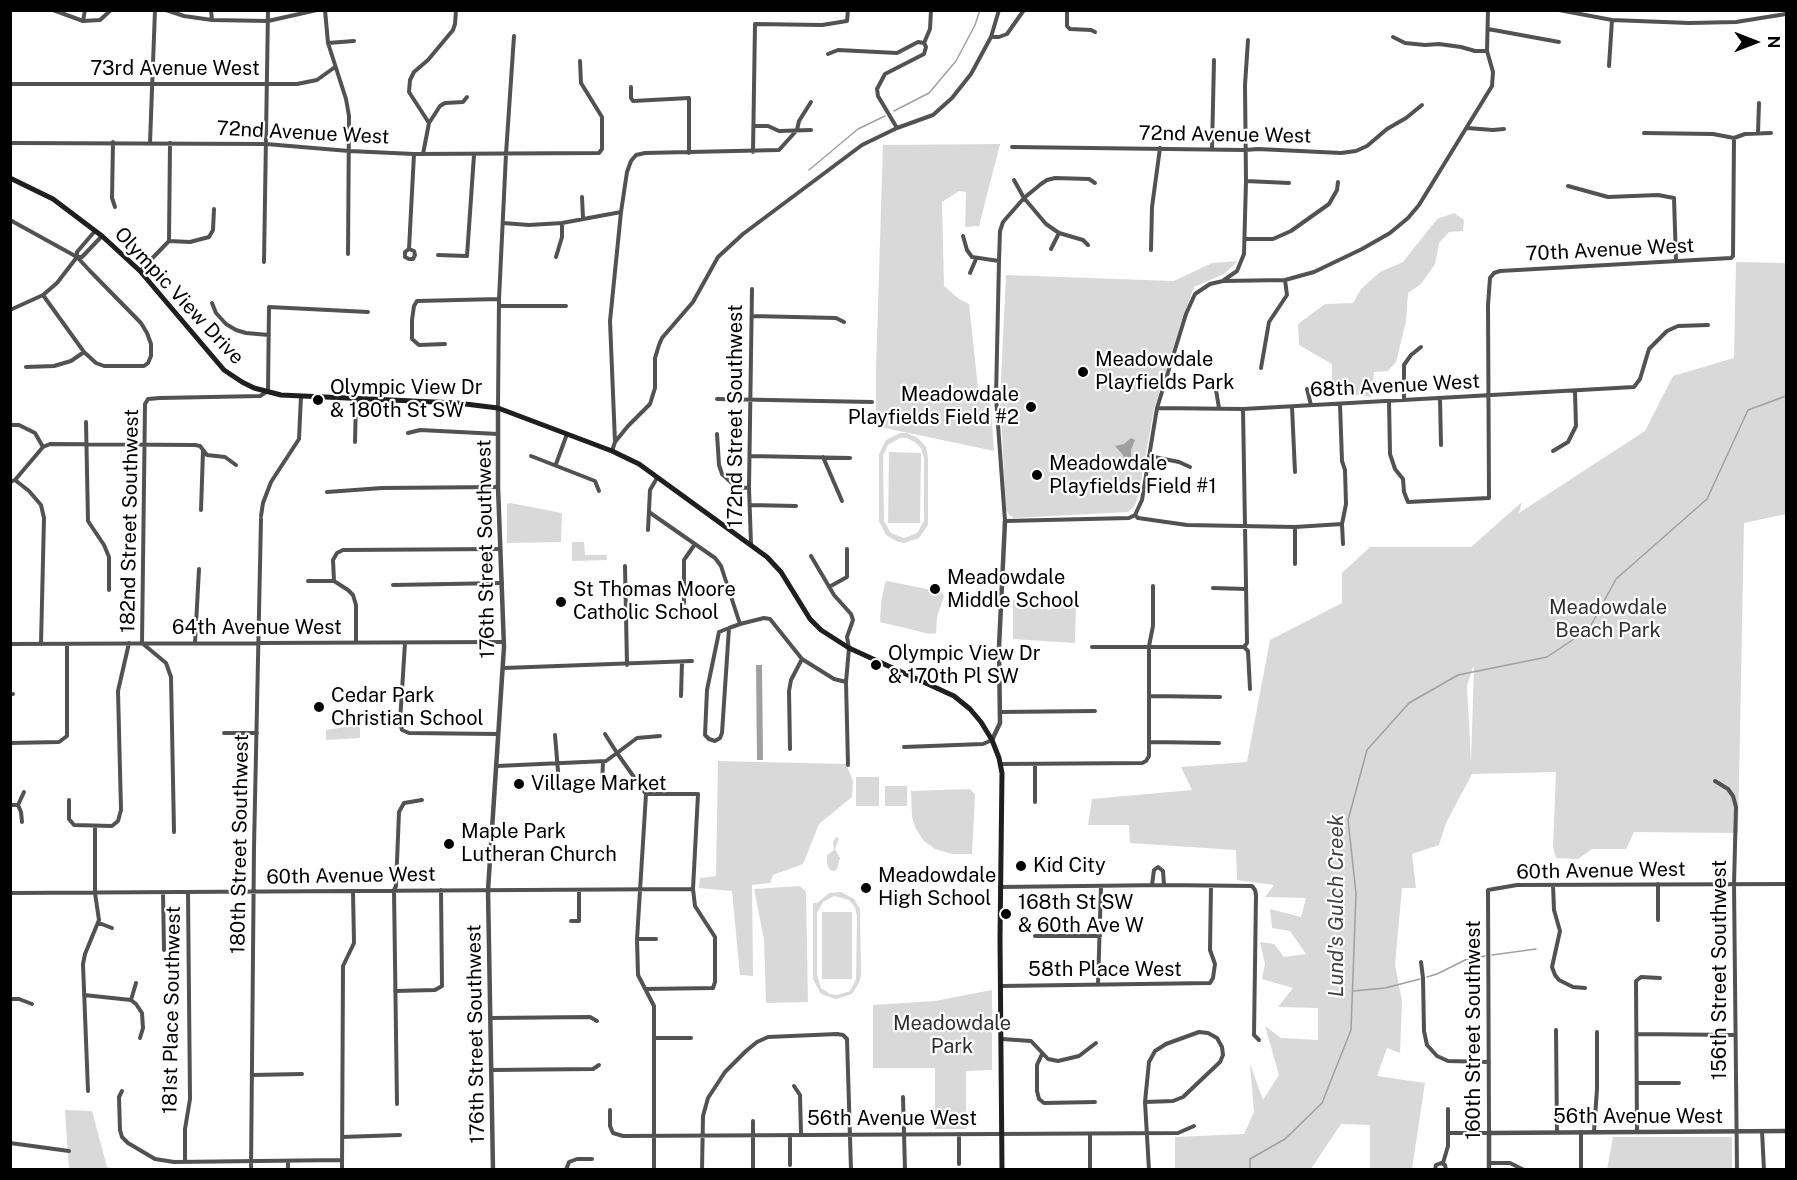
<!DOCTYPE html>
<html>
<head>
<meta charset="utf-8">
<style>
  body { margin:0 }
  #map { position:relative; width:1797px; height:1180px; overflow:hidden; background:#fff; font-family:"Public Sans",sans-serif }
  canvas { display:block }
  .frame { position:absolute; inset:0; border:12px solid #000; pointer-events:none }
  .north { position:absolute; left:1725px; top:12px; width:60px; height:60px; -webkit-text-stroke:4px #fff; paint-order:stroke; rotate:90deg; font-size:16px; font-weight:700; line-height:24px; text-align:center; color:#000 }
  .north::after { content:''; display:block; margin:auto; width:21px; height:27px; background:#000; clip-path:polygon(50% 0,100% 100%,50% 72%,0 100%) }
</style>
</head>
<body>
<div id="map">
<canvas width="1797" height="1180"></canvas>
<div class="frame"></div>
<div class="north">N</div>
</div>
<script>
const c = document.querySelector('canvas').getContext('2d');
c.lineJoin = 'round';
function fillPath(path, color) { c.fillStyle = color; c.fill(path, 'evenodd'); }
const shape = rows => new Path2D(rows.map(r => 'M' + r).join(''));
function strokePath(path, color, width, dash) { c.strokeStyle = color; c.lineWidth = width; c.lineCap = dash ? 'butt' : 'round'; c.setLineDash(dash || []); c.stroke(path); }
function label(font, color, halo, rows, align = 'center') {
  c.font = font + ' "Public Sans",sans-serif'; c.lineWidth = 4.5; c.setLineDash([]); c.textBaseline = 'middle'; c.strokeStyle = halo; c.fillStyle = color; for (const [text, x, y, turn = 0] of rows) {
    c.save(); c.translate(x, y); c.rotate((+turn || 0) * Math.PI / 180); c.textAlign = isNaN(turn) ? turn : align; if (halo) c.strokeText(text, 0, 0); c.fillText(text, 0, 0); c.restore();
  }
}
const green = shape([
  [1786,11,1786,514,1744,523,1738,833,1634,832,1626,849,1592,849,1578,859,1556,858,1553,847,1556,772,1472,774,1446,823,1439,845,1412,854,1416,888,1402,888,1395,965,1402,1001,1400,1053,1387,1048,1377,1076,1425,1083,1412,1169,1370,1169,1370,1125,1341,1124,1311,1169,1175,1170,1175,1137,1244,1134,1254,1112,1250,1064,1263,1100,1279,1075,1265,1026,1281,1038,1318,1040,1318,1008,1278,1007,1293,988,1262,979,1265,964,1260,942,1274,944,1284,957,1306,954,1290,931,1272,928,1270,909,1301,917,1306,898,1265,897,1274,885,1237,880,1236,850,1130,843,1129,825,1088,825,1092,799,1192,790,1181,767,1247,762,1270,640,1342,603,1342,573,1370,547,1471,547,1522,502,1519,513,1645,431,1673,376,1734,358,1736,262,1786,263],
  [1473,667,1474,667,1471,762,1467,686],
  [1000,144,979,226,965,227,966,192,959,191,942,202,944,286,959,299,969,304,979,397,990,398,994,451,876,426,876,370,883,145],
  [1454,213,1464,220,1463,231,1449,232,1439,243,1435,264,1421,284,1408,293,1406,321,1396,362,1388,371,1374,372,1371,397,1332,392,1332,364,1299,345,1298,324,1325,304,1353,303,1361,289,1380,272,1403,262,1437,219],
  [1238,261,1224,274,1194,287,1181,322,1154,409,1138,497,1135,505,1128,512,1014,518,1009,515,1006,509,1000,401,1006,275,1174,281,1212,263],
  [900,433,907,433,918,438,926,447,928,458,928,525,919,538,904,543,896,541,886,535,879,521,879,454,886,440],
  [900,438,907,438,916,443,921,448,924,458,924,521,917,533,904,538,891,533,884,521,883,455,888,445],
  [889,452,921,453,920,523,888,523],
  [510,503,562,513,561,542,507,543,507,504],
  [572,542,584,542,585,555,606,555,607,560,572,561],
  [887,581,942,592,944,596,937,617,936,633,930,634,880,622,881,604,885,583],
  [1013,600,1049,610,1061,604,1076,605,1075,643,1013,639],
  [345,727,360,727,360,738,326,740,326,730],
  [718,761,846,764,853,781,852,797,819,824,803,864,773,875,770,883,752,885,753,976,740,975,732,891,699,888,700,878,716,876],
  [856,777,879,777,879,806,856,806],
  [885,786,907,786,907,806,885,806],
  [970,789,975,794,972,854,952,854,935,849,923,840,915,827,912,817,911,791],
  [836,837,839,838,835,849,840,858,837,869,834,871,830,870,827,864,827,855,834,850,833,842],
  [800,886,806,892,808,1002,766,1003,764,939,754,889],
  [841,892,854,899,860,909,861,975,859,983,852,994,836,999,821,994,813,979,813,903,817,903,829,893],
  [834,896,849,900,855,907,857,916,856,979,850,991,837,995,830,994,821,988,817,975,817,913,823,902],
  [822,912,852,912,852,979,822,979],
  [992,990,992,1070,966,1071,966,1129,935,1129,935,1068,873,1068,873,1005,935,1001],
  [65,1110,92,1111,107,1167,113,1169,69,1169],
  [1613,1137,1732,1137,1732,1169,1607,1169]
]);
const water = shape([
  [1131,438,1135,440,1131,450,1131,463,1127,465,1123,455,1115,446,1124,444],
  [756,665,762,665,763,760,757,760]
]);
const stream = shape([
  [894,111,929,93,956,61,975,25,980,10],
  [809,170,858,129,885,116],
  [1492,955,1536,949],
  [1427,977,1437,974,1465,960,1485,956],
  [1353,991,1385,988,1420,979],
  [1250,1170,1250,1159,1285,1139,1322,1103,1351,1030,1356,893,1348,820,1367,750,1409,703,1458,675,1547,657,1589,629,1616,579,1707,499,1748,410,1786,396]
]);
const minor = shape([
  [53,10,83,21,100,20,111,10],
  [166,10,184,16,212,20,268,21,317,10],
  [211,10,212,20],
  [325,10,328,43,346,99,349,116,348,254],
  [1067,10,1067,26,1070,29,1091,30,1095,32],
  [1559,10,1612,20,1689,23,1736,22,1786,14],
  [83,21,85,10],
  [1488,29,1559,42],
  [991,37,999,37,1007,34,1024,10],
  [1393,37,1405,43,1425,45,1439,44,1461,47,1475,51,1487,51],
  [328,43,354,41],
  [828,54,838,50,897,53,918,42,924,43],
  [1609,66,1612,20],
  [10,84,297,84,317,80,335,67],
  [631,87,631,98,633,101,689,98,689,153],
  [429,123,440,106,445,103,463,102,467,97],
  [754,126,768,126,779,131,811,130],
  [897,128,878,96,877,89,885,74,924,54,926,47,924,43,930,29,931,10],
  [1467,128,1493,130,1504,129],
  [1644,133,1713,134,1734,138,1745,134,1771,133],
  [1758,133,1759,103],
  [113,142,112,198,115,207],
  [10,143,266,144,349,151,414,154,599,153,602,149,602,117,581,83,580,61],
  [150,143,155,10],
  [1012,147,1245,150,1258,149,1341,153,1356,151,1367,146,1387,129,1406,118,1422,105],
  [1212,149,1214,60],
  [753,152,755,24,822,25,847,21,848,10],
  [423,154,429,123,409,92,410,80,414,72,428,60,453,30,455,24,456,10],
  [1014,180,1024,198,1046,224,1059,233,1083,240,1088,245],
  [1246,181,1289,183],
  [1095,183,1089,179,1055,178,1047,180,1041,184,1024,198,1003,222,1000,231,999,261,996,397,1005,521,1129,518,1135,515,1138,518,1187,525,1295,527,1342,524],
  [1568,186,1608,197,1658,195,1674,198,1676,261],
  [582,197,583,218],
  [10,220,77,257,90,271,141,323,147,333,151,344,151,356,148,363,144,366,104,366,96,363,84,352,43,295],
  [503,223,529,225,562,223,621,212],
  [963,236,967,250,972,257,999,261],
  [1245,239,1273,239,1291,231,1329,204,1337,190,1338,182],
  [169,241,170,143],
  [409,249,414,251,415,255,413,259,409,259,405,257,405,252,409,249,414,154],
  [1051,249,1059,233],
  [1151,250,1152,207,1160,148],
  [438,255,467,256,474,155],
  [78,257,82,257,102,236],
  [556,257,562,237,562,223],
  [264,262,268,10],
  [140,271,169,241,190,242,209,237,213,230,214,209],
  [970,273,976,259],
  [1224,280,1237,271,1244,254,1246,181,1245,85,1248,40],
  [212,303,216,313,226,324,236,330,246,333,269,335],
  [499,306,566,306],
  [10,310,43,295,57,283,77,257,77,252,95,231],
  [752,316,836,318,844,322],
  [445,344,419,345,412,339,412,320,414,306,417,301,499,299],
  [26,367,54,366,71,361,84,352],
  [1261,368,1269,322,1287,295,1285,280],
  [1204,378,1212,383,1216,390,1219,408],
  [1307,389,1311,405],
  [1440,398,1441,445],
  [717,399,872,402],
  [1404,400,1404,365,1411,355,1421,347],
  [1389,401,1390,454,1395,469,1403,479,1404,492,1408,502,1489,498,1488,305,1490,278,1494,273,1500,271,1731,258,1733,256,1734,138],
  [1340,404,1342,461,1345,470,1346,504,1342,524,1343,544],
  [1292,407,1295,472],
  [498,408,499,299,506,154,514,36],
  [1157,408,1243,409,1634,387,1640,379,1649,349,1667,331,1678,326,1708,325],
  [1243,409,1247,643,1244,647,1248,651,1250,689],
  [86,422,88,521,104,545,109,557,109,590],
  [10,425,19,425,35,433,43,447,50,444,195,445,200,446,207,455,225,457,236,465],
  [408,433,420,430,498,434],
  [717,434,719,465,722,474,736,487,749,488],
  [355,442,356,399],
  [615,442,610,321,621,212,627,172,631,161,636,155,645,153,779,150,797,130,799,121,811,102],
  [612,451,615,442,628,426,650,404,655,388,655,358,659,345,662,338,693,302,718,257,743,234,862,145,897,128,933,115,952,98,971,74,991,37,999,10],
  [1553,451,1568,442,1576,426,1575,392],
  [531,456,595,481,599,491],
  [750,456,850,458],
  [1149,456,1179,462,1190,467],
  [823,457,842,501],
  [556,464,567,434],
  [15,480,29,491,41,505,44,518,41,644],
  [10,482,15,480,43,447],
  [327,492,382,488,498,487],
  [750,505,796,506],
  [201,510,203,451],
  [649,512,715,558,721,566,740,624],
  [1135,515,1142,500,1157,408,1186,314,1195,294,1210,284,1223,281,1285,280,1314,272,1362,249,1390,233,1408,218,1419,205,1492,86,1493,72,1487,51,1488,10],
  [261,516,263,503,271,482,299,439,301,396],
  [1295,527,1295,564],
  [648,530,650,490,657,478],
  [751,544,749,488,752,289],
  [811,556,834,595,851,614,853,620,847,637,849,648,846,682,848,765],
  [625,566,627,665],
  [308,581,334,581],
  [393,585,502,583],
  [829,587,847,577,847,549],
  [1213,588,1246,589],
  [684,603,684,560,695,544],
  [729,628,722,733,720,738,715,741,709,739,705,735,707,690,719,632,729,628,740,624,764,618,770,619,802,659,834,679,846,682],
  [195,643,199,569],
  [356,643,356,605,353,595,348,590,334,581,333,560,337,553,343,550,500,549],
  [405,643,400,722,402,730,409,733,498,734],
  [10,644,504,642],
  [1092,647,1244,647],
  [504,668,692,661],
  [10,694,13,694],
  [681,696,682,662],
  [1150,696,1220,697],
  [1000,712,1095,711],
  [224,733,257,733],
  [555,735,559,783],
  [1150,742,1219,743],
  [10,743,59,742,67,736,67,644],
  [904,747,983,744,992,740],
  [790,749,789,691,791,680,802,659],
  [1001,764,1142,763,1146,761,1149,756,1149,646,1153,626,1153,586],
  [1035,764,1035,802],
  [497,766,606,761,617,753,605,734],
  [1715,781,1728,789,1733,796,1736,807,1734,884,1737,1170],
  [602,787,603,762],
  [69,800,69,819,74,825,112,826,118,821,121,810,118,691,129,643],
  [10,805,18,805],
  [22,822,21,812,18,805,24,792],
  [174,832,171,677,166,663,142,643,145,404,148,399,160,398,260,396,268,391,269,307,368,312],
  [1152,885,1154,870,1158,867,1163,871,1164,885],
  [1553,885,1554,910,1560,931,1552,967,1555,975,1559,980,1573,987,1585,988],
  [1000,887,1164,885,1252,886,1255,890,1256,895,1254,1035,1259,1040],
  [10,893,693,889],
  [163,893,164,950],
  [1658,920,1658,884],
  [571,921,579,921,579,890],
  [99,923,112,928],
  [1035,936,1100,936],
  [637,939,656,939],
  [1421,962,1423,978,1424,1031,1427,1045,1437,1056,1448,1061,1489,1062],
  [136,983,131,1000,136,1004,142,1013,143,1028,140,1038],
  [1098,985,1101,886],
  [1001,986,1210,983,1213,978,1215,964,1210,950,1211,886],
  [645,989,713,988,715,982,715,937,695,906,693,889,698,794,646,794],
  [395,991,435,990,442,986,441,890],
  [84,995,131,1000],
  [10,999,19,999,32,1004],
  [491,1018,590,1017,597,1021],
  [1556,1030,1557,1132],
  [1637,1034,1735,1035],
  [654,1038,691,1038],
  [1002,1039,1031,1041,1048,1059,1058,1061,1079,1056,1096,1043],
  [1042,1054,1037,1065,1037,1091,1039,1099,1044,1103,1095,1102],
  [492,1070,593,1069,599,1065],
  [252,1075,302,1074],
  [1638,1083,1679,1083],
  [794,1086,800,1095,801,1134],
  [88,1091,83,964,85,954,99,920,95,893,95,827],
  [122,1091,119,1097,120,1130,122,1137,128,1143,155,1159,174,1162,342,1160],
  [903,1097,905,1170],
  [1145,1102,1173,1101,1183,1097,1220,1062,1223,1055,1222,1047,1217,1038,1208,1033,1199,1032,1166,1044,1155,1051,1149,1062,1145,1102,1149,1170],
  [397,1104,394,890,396,886,399,812,404,803,422,800],
  [610,1110,610,1126,613,1133,623,1136,1178,1133,1194,1126],
  [753,1121,753,1170],
  [1762,1131,1764,1170],
  [1581,1132,1581,1170],
  [1594,1132,1597,1089,1597,1032],
  [1637,1132,1636,981,1641,977,1660,978],
  [1448,1133,1489,1133,1488,890,1517,885,1786,884],
  [959,1134,959,1164],
  [1090,1134,1090,1170],
  [790,1135,790,1165],
  [342,1137,400,1135],
  [10,1143,69,1151],
  [288,1161,288,1170],
  [185,1162,185,1129,190,1099,188,893],
  [1443,1163,1448,1146,1448,1109],
  [1489,1163,1510,1163,1524,1170],
  [251,1170,254,847,261,519],
  [342,1170,343,966,354,943,353,891],
  [566,1170,569,1162,577,1159,592,1159],
  [654,1170,654,1006,638,975,637,939,646,794,617,753,637,738,660,736],
  [702,1170,703,1116,708,1098,725,1072,746,1051,757,1042,768,1037,837,1034,843,1035,847,1039,851,1170],
  [1435,1170,1436,1165,1441,1163,1445,1165,1446,1170]
]);
const tertiary = shape([
  [992,740,1000,723,999,647,1005,521],
  [493,1170,488,890,504,647,498,487,498,408],
  [1489,1170,1489,1133,1786,1131]
]);
const secondary = shape([
  [10,178,53,199,102,236,140,271,224,370,242,382,254,388,281,395,457,403,498,408,612,451,639,464,767,557,781,572,810,619,821,630,849,648,954,696,970,709,981,722,992,740,999,758,1002,773,1000,938,1002,1170]
]);
const markers = [
  [1083,372,6,"#000"],
  [318,400,6,"#000"],
  [1031,407,6,"#000"],
  [1037,475,6,"#000"],
  [935,589,6,"#000"],
  [561,602,6,"#000"],
  [876,665,6,"#000"],
  [319,707,6,"#000"],
  [519,784,6,"#000"],
  [449,844,6,"#000"],
  [1021,866,6,"#000"],
  [866,888,6,"#000"],
  [1006,914,6,"#000"]
];
const streetNames = [
  ["73rd Avenue West",175,69],
  ["72nd Avenue West",303,133,3],
  ["72nd Avenue West",1225,135,1],
  ["70th Avenue West",1610,250,-3],
  ["Olympic View Drive",179,296,47],
  ["68th Avenue West",1395,386,-3],
  ["172nd Street Southwest",736,416,-90],
  ["182nd Street Southwest",130,521,-89],
  ["176th Street Southwest",486,549,-91],
  ["64th Avenue West",257,628],
  ["180th Street Southwest",240,844,-89],
  ["60th Avenue West",1601,871,-1],
  ["60th Avenue West",351,876,-1],
  ["58th Place West",1105,970],
  ["156th Street Southwest",1720,970,-90],
  ["181st Place Southwest",172,1010,-89],
  ["160th Street Southwest",1474,1030,-90],
  ["176th Street Southwest",476,1034,-91],
  ["56th Avenue West",1638,1117],
  ["56th Avenue West",892,1119]
];
const poiNames = [
  ["Meadowdale",1095,360],
  ["Playfields Park",1095,383],
  ["Olympic View Dr",330,388],
  ["& 180th St SW",330,411],
  ["Meadowdale",1019,395,"right"],
  ["Playfields Field #2",1019,418,"right"],
  ["Meadowdale",1049,464],
  ["Playfields Field #1",1049,487],
  ["Meadowdale",947,578],
  ["Middle School",947,601],
  ["St Thomas Moore",573,590],
  ["Catholic School",573,613],
  ["Olympic View Dr",888,654],
  ["& 170th Pl SW",888,677],
  ["Cedar Park",331,696],
  ["Christian School",331,719],
  ["Village Market",531,784],
  ["Maple Park",461,832],
  ["Lutheran Church",461,855],
  ["Kid City",1033,866],
  ["Meadowdale",878,876],
  ["High School",878,899],
  ["168th St SW",1018,903],
  ["& 60th Ave W",1018,926]
];
const parkNames = [
  ["Meadowdale",1608,608],
  ["Beach Park",1608,631],
  ["Meadowdale",952,1024],
  ["Park",952,1047]
];
const waterNames = [
  ["Lund's Gulch Creek",1337,906,-90]
];
fillPath(green, '#d9d9d9');
fillPath(water, '#a0a0a0');
strokePath(stream, '#a0a0a0', 1.5);
strokePath(minor, '#525252', 4);
strokePath(tertiary, '#525252', 4.5);
strokePath(secondary, '#1f1f1f', 5);
for (const [x, y, r, color] of markers) { const dot = new Path2D(); dot.arc(x, y, r, 0, 2 * Math.PI); c.fillStyle = color; c.fill(dot); strokePath(dot, '#fff', 2); }
label('20px', '#000', '#fff', streetNames);
label('20px', '#000', '#fff', poiNames, 'left');
label('20px', '#303030', '#fff', parkNames);
label('italic 21px', '#414141', '#fff', waterNames);
</script>
</body>
</html>
